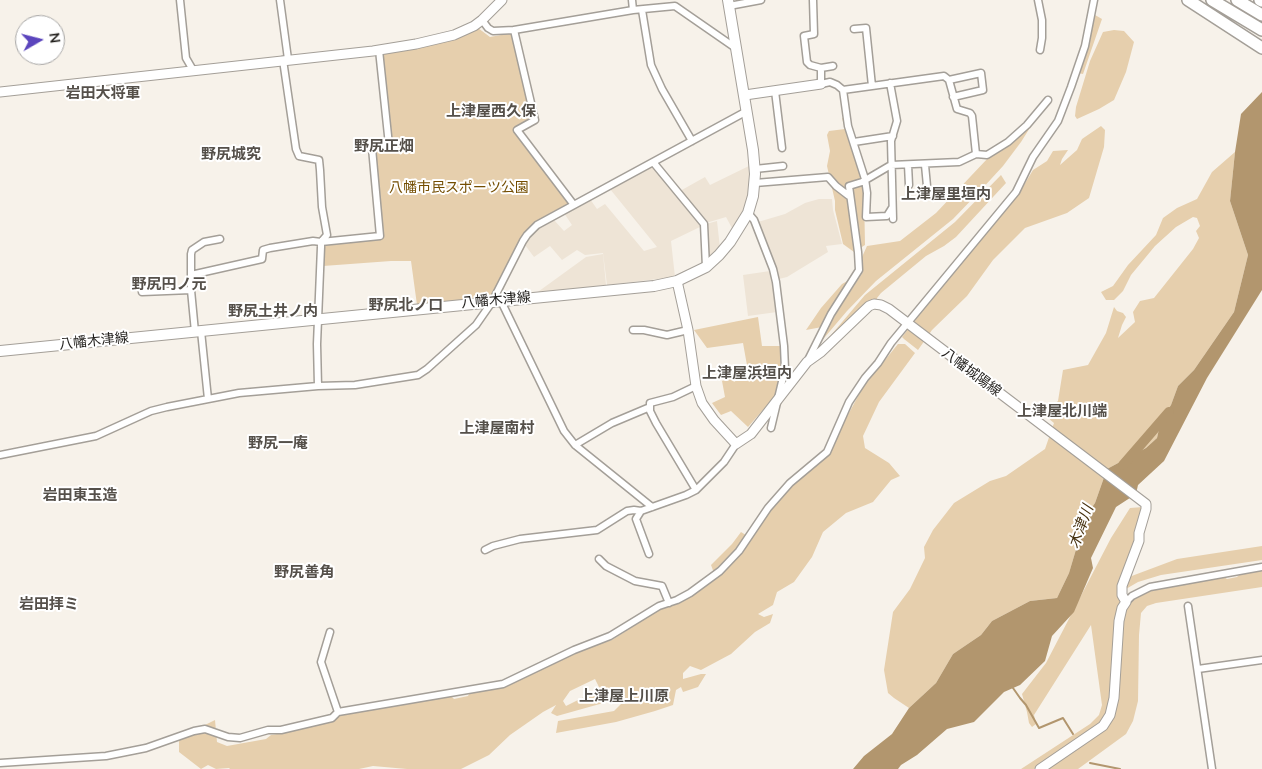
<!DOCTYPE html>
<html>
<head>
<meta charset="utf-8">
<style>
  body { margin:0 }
  #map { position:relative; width:1262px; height:769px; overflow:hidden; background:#f7f2ea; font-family:"Nunito Sans",sans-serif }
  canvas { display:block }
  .north { position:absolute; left:15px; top:15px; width:50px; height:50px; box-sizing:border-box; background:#fff; border:1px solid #a6a5a4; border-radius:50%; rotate:82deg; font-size:14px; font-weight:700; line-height:20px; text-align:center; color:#201e1b }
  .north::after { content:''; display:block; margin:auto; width:18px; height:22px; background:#5b45bd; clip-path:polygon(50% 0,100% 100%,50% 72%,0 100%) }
</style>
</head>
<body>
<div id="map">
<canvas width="1262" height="769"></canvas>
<div class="north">N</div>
</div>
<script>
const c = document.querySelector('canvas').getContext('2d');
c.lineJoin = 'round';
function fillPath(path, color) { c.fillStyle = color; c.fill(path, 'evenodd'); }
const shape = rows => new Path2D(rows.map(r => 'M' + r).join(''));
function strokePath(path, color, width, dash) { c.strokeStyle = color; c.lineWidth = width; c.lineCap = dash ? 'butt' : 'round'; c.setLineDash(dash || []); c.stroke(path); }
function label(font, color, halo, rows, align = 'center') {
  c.font = font + ' "Nunito Sans","Noto Sans JP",sans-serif'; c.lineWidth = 4; c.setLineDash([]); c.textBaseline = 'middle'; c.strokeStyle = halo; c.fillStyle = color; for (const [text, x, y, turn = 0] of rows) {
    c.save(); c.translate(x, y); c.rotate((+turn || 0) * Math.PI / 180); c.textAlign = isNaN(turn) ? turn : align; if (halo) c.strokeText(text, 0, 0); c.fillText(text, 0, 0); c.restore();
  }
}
const built = shape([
  [652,165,702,226,671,241,675,277,607,285,603,253,585,255,577,250,562,260,550,246,534,257,525,245,537,229,554,220,564,231,572,225,564,213,590,199,597,209,605,204,644,251,657,247,610,189],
  [751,165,752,183,743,213,733,230,726,217,706,223,680,191,705,177,710,185],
  [819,199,832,199,833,210,842,244,826,246,828,252,787,277,779,279,775,264,758,222,785,214,805,203],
  [717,221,720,248,707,259,706,224],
  [603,254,606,285,535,294,586,257],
  [770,271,777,312,748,316,743,275]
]);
const green = shape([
  [1095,15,1102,19,1083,74,1078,73],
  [478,28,490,37,512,33,531,118,514,130,569,204,536,222,526,232,519,241,491,299,417,305,411,261,391,261,323,266,323,244,382,238,375,150,391,147,383,53,450,40],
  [1114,30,1124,31,1134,42,1126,72,1114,100,1099,109,1077,119,1075,116,1076,107,1090,61,1103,32],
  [1038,115,1021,142,1003,166,980,191,953,219,876,281,847,311,819,344,837,312,863,272,862,257,867,246,900,241,936,213,988,158,1009,144],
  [845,117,864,192,865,245,854,252,843,244,835,210,835,201,827,166,830,151,827,135,829,131,845,129,842,118],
  [1101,126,1105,130,1104,147,1089,198,1067,213,1025,228,993,260,967,296,932,330,918,350,904,339,902,337,917,318,1018,195,1033,170,1047,161,1053,151,1068,150,1062,159,1060,165,1077,150,1082,139],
  [1235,152,1230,201,1248,255,1234,312,1194,370,1178,386,1171,405,1161,420,1157,438,1146,448,1107,469,1095,503,1086,516,1069,573,1057,598,1030,601,992,621,981,635,953,654,936,683,909,708,894,698,888,693,884,670,893,612,910,589,925,558,924,547,933,530,954,503,990,481,1006,476,1045,449,1054,423,1043,414,1058,401,1063,370,1088,365,1106,333,1114,307,1117,311,1123,313,1126,317,1122,325,1118,338,1135,322,1133,312,1140,301,1154,298,1193,249,1199,238,1196,231,1200,226,1197,218,1193,217,1176,227,1155,246,1131,275,1123,291,1114,300,1106,300,1101,292,1113,286,1128,265,1156,235,1163,218,1177,208,1197,199,1212,172],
  [1001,175,1006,183,956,237,944,246,926,256,881,293,877,298,877,303,815,354,865,295,955,222],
  [851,279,822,327,806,330,821,308,842,284],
  [758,317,762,346,780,346,781,368,776,395,748,427,731,411,721,415,712,403,725,397,722,381,748,371,743,343,707,348,694,330],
  [898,344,905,344,915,353,879,402,863,436,865,448,889,463,900,476,891,480,873,502,846,513,823,532,812,557,794,582,777,592,773,605,758,614,764,617,773,614,770,623,755,632,731,654,701,670,690,666,683,673,683,679,701,674,706,674,698,687,683,692,681,687,676,690,673,705,655,711,616,722,556,733,558,721,614,711,622,703,614,700,557,716,551,713,556,705,543,712,510,735,489,755,461,769,407,769,373,766,359,769,230,769,229,768,216,769,208,765,201,769,179,752,179,738,215,720,217,742,227,746,266,739,271,735,277,734,286,727,336,714,450,695,454,699,468,696,470,692,503,686,571,653,612,640,662,608,679,603,703,587,714,573,711,565,732,544,741,532,749,537,765,516,792,486,814,467,830,448,863,387],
  [595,679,600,689,566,706,563,701,570,691],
  [1143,507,1137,533,1120,588,1120,602,1116,620,1112,702,1103,721,1079,740,1034,769,1021,769,1090,724,1099,715,1102,705,1091,625,1034,715,1036,724,1032,727,1029,723,1027,712,1022,694,1046,663,1111,538,1130,508],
  [1262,546,1262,560,1161,575,1138,582,1126,589,1125,583,1129,577,1177,559],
  [1262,570,1262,587,1156,603,1147,606,1141,613,1139,635,1138,701,1133,721,1126,734,1078,769,1044,769,1105,726,1125,610,1131,602,1138,596,1154,589,1223,576,1227,579,1237,577,1241,573]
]);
const water = shape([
  [1262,92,1262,290,1207,378,1164,461,1138,485,1136,494,1116,507,1091,558,1093,568,1074,612,1052,636,1045,661,1020,685,1004,692,974,722,947,729,917,755,901,765,898,769,853,769,864,756,892,734,909,708,936,683,953,654,981,635,992,621,1030,601,1057,598,1069,573,1086,516,1095,503,1107,469,1146,448,1157,438,1161,420,1171,405,1178,386,1194,370,1234,312,1248,255,1230,201,1235,152,1241,114]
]);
const stream = shape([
  [1013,688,1020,698,1026,705,1039,728,1063,718,1073,734],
  [1090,763,1120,769]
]);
const river = shape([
  [1123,465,1169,412]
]);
const street = shape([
  [180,0,186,58,193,70],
  [280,0,288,59],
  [632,0,633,10],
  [813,0,814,34,804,36,807,62,810,65,821,68,821,84,830,82,837,85,843,90,848,126,865,179,867,193,866,217,887,216,892,208],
  [1038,0,1042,20,1042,38,1040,50],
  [729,6,761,0],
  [642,10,651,65,662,89,692,141],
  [482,20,488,28,493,31,514,30,633,10,675,6,737,49],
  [854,29,866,28,872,86],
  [514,30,535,120,517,130,574,205],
  [283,60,296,149,299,156,319,160,320,170,322,207,327,235,321,242,321,247,317,344,318,386],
  [821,68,833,66],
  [949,80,981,73,983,90,953,97],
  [890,83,897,121,891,141,893,219],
  [843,90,944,76,949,80,957,109,970,113,972,116,976,154],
  [775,91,782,148],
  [854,142,893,136],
  [653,162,704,224,706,267],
  [908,165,909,185],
  [925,165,927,186],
  [755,169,783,166],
  [755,183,828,177,836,186,849,196],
  [748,213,754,220,773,269,776,282,784,346,785,369,771,428],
  [191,275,262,259,263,250,270,248,313,241,321,242,380,236,372,148,389,145,379,50],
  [191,290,191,254,192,250,204,242,220,239],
  [142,292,191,290,195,332],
  [501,301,564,431,575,445,652,507],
  [633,330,644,330,667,335,688,330],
  [201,331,208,399],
  [808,360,831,314,859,270,858,252,849,186,862,182,891,165,959,162,976,154,987,155,1008,142,1027,125,1048,100],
  [575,445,612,423,650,407],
  [0,455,96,436,151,411,167,407,239,393,318,386,355,385,418,375,427,369,476,325,492,302,523,241,527,235,537,225,747,111],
  [696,490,656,423,650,411,650,403,673,397,696,386],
  [641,511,636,519,649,554],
  [485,550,493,546,520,539,597,530,627,511,634,510,641,511,686,495,696,490,724,462,736,444],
  [599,559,606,566,635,581,662,586,669,603],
  [1126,602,1132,596,1150,587,1262,567],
  [1188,606,1212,769],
  [330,632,321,662,338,712],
  [1198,669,1262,660],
  [0,763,106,756,146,748,194,731,205,729,228,737,240,738,268,730,281,730,332,718,338,712,503,684,574,650,610,636,659,606,677,600,690,593,720,571,739,551,768,508,790,483,827,452,849,402,865,378,878,363,891,343,1016,192,1033,157,1058,121,1071,87,1085,46,1094,0]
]);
const secondary = shape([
  [0,92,373,51,416,44,454,35,474,26,482,20,502,0],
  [745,95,821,84],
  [677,281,688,330,696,386,702,403,714,420,736,444,751,434,807,362,821,352,869,306,874,304,881,305,889,309,1146,504,1146,509,1139,533,1139,541,1122,586,1122,595,1126,602,1122,608,1119,621,1114,698,1110,715,1103,726,1040,769]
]);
const primary = shape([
  [0,351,654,286,677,281,706,267,719,255,730,242,748,213,753,196,755,174,753,150,728,0]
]);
const highway = shape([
  [1188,0,1262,48],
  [1212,0,1262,30],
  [1237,0,1262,15],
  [1260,0,1262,1]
]);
const parkNames = [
  ["八幡市民スポーツ公園",459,189]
];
const streetNames = [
  ["八幡木津線",496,301,-5],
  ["八幡木津線",94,342,-6],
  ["八幡城陽線",971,373,37]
];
const neighbourhoodNames = [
  ["岩田大将軍",103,94],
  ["上津屋西久保",491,112],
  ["野尻正畑",384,147],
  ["野尻城究",231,155],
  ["上津屋里垣内",946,195],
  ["野尻円ノ元",169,285],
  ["野尻北ノ口",406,306],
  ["野尻土井ノ内",273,312],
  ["上津屋浜垣内",747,374],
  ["上津屋北川端",1062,412],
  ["上津屋南村",497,429],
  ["野尻一庵",278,444],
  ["岩田東玉造",80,496],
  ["野尻善角",304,573],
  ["岩田拝ミ",49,605],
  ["上津屋上川原",624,697]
];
const waterNames = [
  ["木津川",1082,527,-70]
];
fillPath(built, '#eee4d6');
fillPath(green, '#e6cfad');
fillPath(water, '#b2966e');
strokePath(stream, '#b2966e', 2);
strokePath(river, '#b2966e', 10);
strokePath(street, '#a49f98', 9);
strokePath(secondary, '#a49f98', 11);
strokePath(primary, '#a49f98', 12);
strokePath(highway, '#a49f98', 14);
strokePath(street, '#fff', 6);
strokePath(secondary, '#fff', 9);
strokePath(primary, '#fff', 10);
strokePath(highway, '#fff', 11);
label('14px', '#744e02', '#fff', parkNames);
label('14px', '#201e1b', '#fff', streetNames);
label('bold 15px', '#55504a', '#fff', neighbourhoodNames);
label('italic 15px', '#46310f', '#fff', waterNames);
</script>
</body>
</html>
